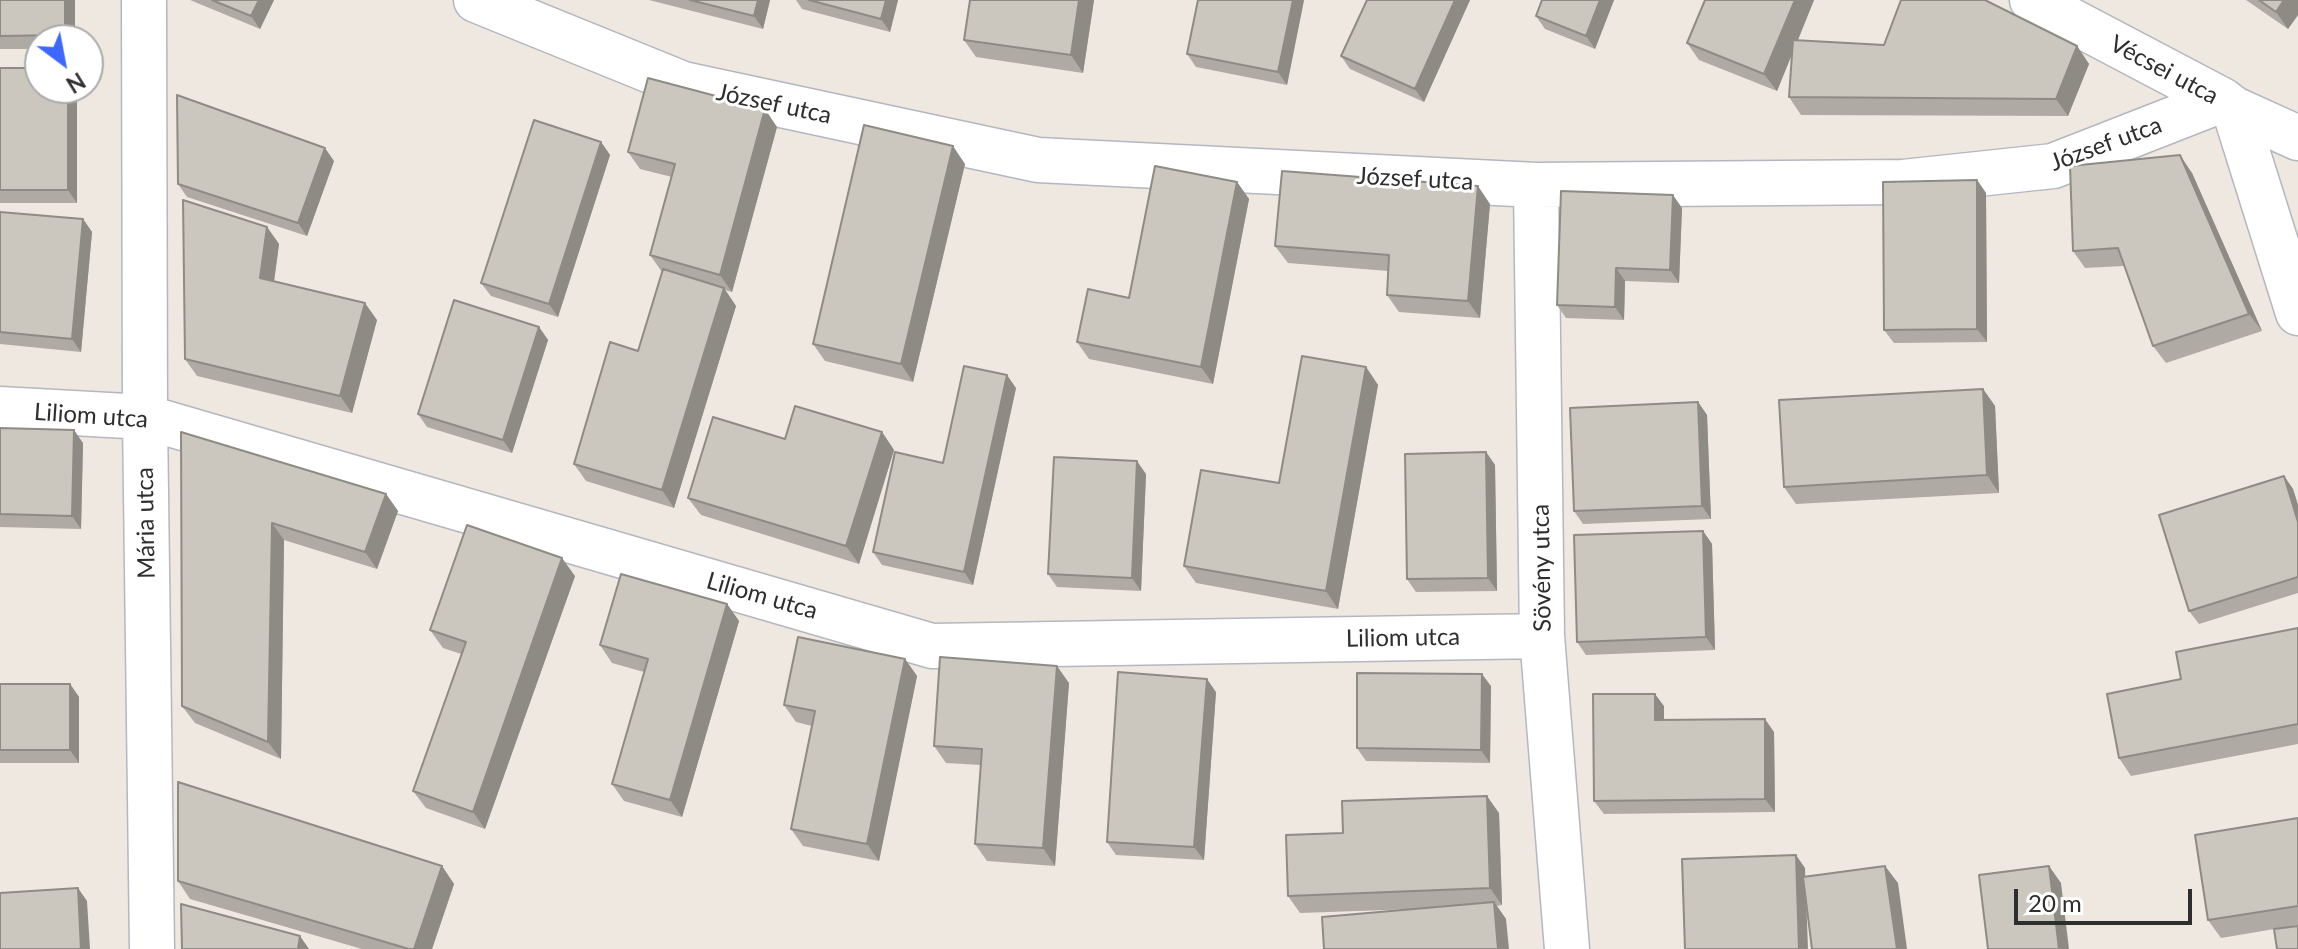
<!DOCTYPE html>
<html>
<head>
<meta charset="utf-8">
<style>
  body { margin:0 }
  #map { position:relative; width:2298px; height:949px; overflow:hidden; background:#efe8e0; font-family:Lato,sans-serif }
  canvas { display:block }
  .north { position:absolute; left:24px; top:24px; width:80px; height:80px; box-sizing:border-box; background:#fff; border:2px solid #ababab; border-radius:50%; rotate:148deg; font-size:22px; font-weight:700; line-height:32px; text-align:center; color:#2e2e2e }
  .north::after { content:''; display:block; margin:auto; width:28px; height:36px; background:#3d67ff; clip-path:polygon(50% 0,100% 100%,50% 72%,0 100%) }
  .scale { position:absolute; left:2014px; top:889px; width:178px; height:36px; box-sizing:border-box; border:4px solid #2e2e2e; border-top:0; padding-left:10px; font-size:24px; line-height:28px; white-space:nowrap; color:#2e2e2e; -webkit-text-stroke:6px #fff; paint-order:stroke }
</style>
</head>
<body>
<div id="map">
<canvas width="2298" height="949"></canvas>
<div class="north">N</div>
<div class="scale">20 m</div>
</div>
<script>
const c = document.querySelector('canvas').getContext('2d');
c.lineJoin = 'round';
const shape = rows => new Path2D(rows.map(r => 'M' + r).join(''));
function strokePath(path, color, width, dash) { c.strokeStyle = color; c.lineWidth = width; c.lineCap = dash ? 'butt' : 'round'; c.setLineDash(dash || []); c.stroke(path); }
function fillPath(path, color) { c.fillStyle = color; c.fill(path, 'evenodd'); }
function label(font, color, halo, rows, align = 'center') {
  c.font = font + ' Lato,sans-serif'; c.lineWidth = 6; c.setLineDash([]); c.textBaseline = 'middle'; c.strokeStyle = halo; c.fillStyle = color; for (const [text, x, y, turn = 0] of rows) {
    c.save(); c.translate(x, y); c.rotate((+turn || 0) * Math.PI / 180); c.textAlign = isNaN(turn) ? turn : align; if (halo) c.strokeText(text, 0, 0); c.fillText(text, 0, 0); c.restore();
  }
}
const minor = shape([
  [144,0,145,417,152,949],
  [476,0,683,84,1038,160,1536,185,1903,182,2053,166,2222,100],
  [2032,0,2222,100,2234,109,2298,138],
  [2234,109,2298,313],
  [1536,185,1542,636,1567,949],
  [0,409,145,417,932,646,1542,636]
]);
const wall = shape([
  [0,0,75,0,75,40,40,40,40,49,0,49],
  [190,0,274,0,260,29],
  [649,0,770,0,763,29],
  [796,0,898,0,890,32,802,9],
  [1094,0,1083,73,976,57,964,40],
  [1198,0,1304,0,1287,85,1196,67,1187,54],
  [1367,0,1470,0,1424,102,1350,69,1341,56],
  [1542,0,1614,0,1595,49,1545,29,1536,16],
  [1705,0,1814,0,1798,40,1884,45,2077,46,2089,64,2068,116,1801,115,1789,97,1792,54,1777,91,1699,60,1687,43],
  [2246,0,2298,0,2298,15,2288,29],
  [0,68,40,88,77,88,77,203,0,203],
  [777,127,732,292,725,290,736,306,674,508,586,481,574,464,638,351,662,272,650,255,672,177,640,169,628,152],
  [601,142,610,155,558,317,491,296,481,283],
  [334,161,307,236,187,197,178,184],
  [965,164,913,382,825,361,813,344],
  [2192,173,2262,331,2166,363,2153,346,2124,266,2085,268,2073,251],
  [1977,180,1986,193,1987,342,1894,343,1884,330],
  [1237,182,1249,199,1213,384,1089,359,1077,342,1129,298],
  [1490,204,1480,318,1399,312,1387,295,1388,271,1288,263,1275,246],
  [1682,208,1679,283,1625,281,1624,320,1566,318,1557,305],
  [0,212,83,219,92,232,81,352,0,344],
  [267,227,279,244,274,282,377,320,352,413,197,376,185,359],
  [539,327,548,340,512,453,427,427,418,414],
  [1366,367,1378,385,1338,609,1196,583,1184,566,1279,483],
  [1016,388,973,585,882,565,873,552,943,463],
  [1983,389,1995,406,1999,493,1796,504,1784,487],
  [1698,402,1707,415,1711,519,1583,524,1574,511],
  [0,428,83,443,81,529,0,527],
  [181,432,386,494,398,511,377,569,284,540,281,759,195,723,182,706],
  [882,432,894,450,859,564,701,515,688,498,785,439],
  [1486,452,1495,465,1497,591,1416,592,1407,579],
  [1146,474,1141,591,1057,587,1048,574],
  [2284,476,2293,489,2298,505,2298,593,2199,624,2189,611],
  [1703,531,1712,544,1715,650,1586,655,1577,642],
  [575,576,485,829,426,808,413,791,461,654,443,648,430,630],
  [727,604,739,621,682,817,624,801,612,784,644,672,612,663,600,645],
  [2298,628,2298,744,2131,776,2119,758,2181,679],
  [905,659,917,676,879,861,803,846,791,829,812,726,796,722,784,705],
  [1069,683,1055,866,987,861,975,844,981,765,946,763,934,746],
  [0,684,70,684,79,697,79,763,0,763],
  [1491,686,1490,763,1366,761,1357,748],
  [1216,692,1204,860,1116,855,1107,842],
  [1664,706,1664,720,1774,732,1775,812,1604,814,1594,801],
  [1499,813,1502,905,1497,906,1506,919,1415,909,1300,913,1288,896,1343,833],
  [2298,818,2298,925,2221,938,2208,920],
  [442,866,454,884,432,949,362,949,190,899,178,881]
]);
const shadedWall = shape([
  [65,0,75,0,75,40,69,40,65,35],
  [259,0,274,0,260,29,251,16],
  [758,0,770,0,763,29,754,16],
  [886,0,898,0,890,32,881,19],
  [1079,0,1094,0,1083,73,1071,55],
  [1293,0,1304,0,1287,85,1278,72],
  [1455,0,1470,0,1424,102,1415,89],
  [1600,0,1614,0,1595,49,1586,36],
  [1795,0,1814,0,1777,91,1764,74],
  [2284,0,2298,0,2298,15,2288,29,2276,12],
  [2077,46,2089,64,2068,116,2056,99],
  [68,88,77,88,77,203,68,190],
  [765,109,777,127,732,292,720,275],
  [601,142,610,155,558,317,549,304],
  [953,146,965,164,913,382,901,364],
  [325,148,334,161,307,236,298,223],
  [2180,155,2192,173,2262,331,2249,314],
  [1977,180,1986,193,1987,342,1977,329],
  [1237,182,1249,199,1213,384,1201,367],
  [1478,186,1490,204,1480,318,1468,301],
  [1673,195,1682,208,1679,283,1670,270],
  [83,219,92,232,81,352,72,339],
  [267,227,279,244,272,296,260,278],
  [1616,268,1625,281,1624,320,1615,307],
  [724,288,736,306,674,508,662,490],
  [365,303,377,320,352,413,340,396],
  [539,327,548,340,512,453,503,440],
  [1366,367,1378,385,1338,609,1326,591],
  [1007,375,1016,388,973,585,964,572],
  [1983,389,1995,406,1999,493,1987,475],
  [1698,402,1707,415,1711,519,1702,506],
  [74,430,83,443,81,529,72,516],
  [882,432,894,450,859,564,846,546],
  [1486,452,1495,465,1497,591,1488,578],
  [1137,461,1146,474,1141,591,1132,578],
  [2284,476,2293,489,2298,505,2298,522],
  [386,494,398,511,377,569,365,552],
  [272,523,284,540,281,759,268,742],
  [1703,531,1712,544,1715,650,1706,637],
  [562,558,575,576,485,829,473,812],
  [727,604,739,621,682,817,670,800],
  [905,659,917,676,879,861,867,844],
  [1057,666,1069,683,1055,866,1043,848],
  [1482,674,1491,686,1490,763,1481,750],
  [1207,679,1216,692,1204,860,1194,847],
  [70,684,79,697,79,763,70,750],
  [1655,694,1664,706,1664,733,1655,720],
  [1765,719,1774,732,1775,812,1765,799],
  [1487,796,1499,813,1502,905,1490,888],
  [1796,855,1805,868,1808,949,1799,949],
  [442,866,454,884,432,949,414,949],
  [1885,866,1898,883,1907,949,1897,949],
  [2049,866,2061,883,2069,949,2059,949],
  [78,888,87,901,90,949,81,949],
  [1494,902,1506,919,1509,949,1498,949],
  [300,936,309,949,298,949]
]);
const building = shape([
  [0,0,65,0,65,35,0,36,0,0],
  [212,0,259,0,251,16,212,0],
  [690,0,758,0,754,16,690,0],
  [809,0,886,0,881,19,809,0],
  [970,0,1079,0,1071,55,964,40,970,0],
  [1198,0,1293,0,1278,72,1187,54,1198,0],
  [1367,0,1455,0,1415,89,1341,56,1367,0],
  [1542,0,1600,0,1586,36,1536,16,1542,0],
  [1705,0,1795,0,1764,74,1687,43,1705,0],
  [1901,0,1985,0,2077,46,2056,99,1789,97,1793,40,1884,45,1901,0],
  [2259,0,2284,0,2276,12,2259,0],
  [0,68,40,68,40,88,68,88,68,190,0,190,0,68],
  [648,78,765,109,720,275,650,255,675,164,628,152,648,78],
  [177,95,325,148,298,223,178,184,177,95],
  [534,120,601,142,549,304,481,283,534,120],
  [864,125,953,146,901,364,813,344,864,125],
  [2180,155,2249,314,2153,346,2118,248,2073,251,2070,166,2180,155],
  [1155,166,1237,182,1201,367,1077,342,1088,289,1129,298,1155,166],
  [1282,171,1478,186,1468,301,1387,295,1389,255,1275,246,1282,171],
  [1977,180,1977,329,1884,330,1883,182,1977,180],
  [1561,191,1673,195,1670,270,1616,268,1615,307,1557,305,1561,191],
  [183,200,267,227,260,278,365,303,340,396,185,359,183,200],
  [0,212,83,219,72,339,0,332,0,212],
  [663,269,724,288,662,490,574,464,610,342,638,351,663,269],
  [454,300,539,327,503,440,418,414,454,300],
  [1302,356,1366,367,1326,591,1184,566,1201,470,1279,483,1302,356],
  [964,366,1007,375,964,572,873,552,895,452,943,463,964,366],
  [1983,389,1987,475,1784,487,1779,400,1983,389],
  [1698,402,1702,506,1574,511,1570,408,1698,402],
  [795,406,882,432,846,546,688,498,713,417,785,439,795,406],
  [0,428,74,430,72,516,0,514,0,428],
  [181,432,386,494,365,552,272,523,268,742,182,706,181,432],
  [1486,452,1488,578,1407,579,1405,454,1486,452],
  [1054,457,1137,461,1132,578,1048,574,1054,457],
  [2284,476,2298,522,2298,577,2189,611,2159,515,2284,476],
  [467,525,562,558,473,812,413,791,466,642,430,630,467,525],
  [1703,531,1706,637,1577,642,1574,535,1703,531],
  [621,574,727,604,670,800,612,784,648,659,600,645,621,574],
  [2298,628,2298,724,2119,758,2107,694,2181,679,2176,652,2298,628],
  [798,637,905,659,867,844,791,829,815,711,784,705,798,637],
  [940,657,1057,666,1043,848,975,844,982,749,934,746,940,657],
  [1118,672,1207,679,1194,847,1107,842,1118,672],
  [1357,673,1482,674,1481,750,1357,748,1357,673],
  [0,684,70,684,70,750,0,750,0,684],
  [1593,694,1655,694,1655,720,1765,719,1765,799,1594,801,1593,694],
  [178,782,442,866,414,949,409,949,178,881,178,782],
  [1487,796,1490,888,1288,896,1286,835,1343,833,1342,801,1487,796],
  [2298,818,2298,906,2208,920,2195,835,2298,818],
  [1796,855,1799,949,1685,949,1682,859,1796,855],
  [1885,866,1897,949,1812,949,1803,877,1885,866],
  [2049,866,2059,949,1988,949,1979,875,2049,866],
  [78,888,81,949,0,949,0,893,78,888],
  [1494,902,1498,949,1324,949,1322,917,1494,902],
  [181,904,300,936,298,949,182,949,181,904],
  [2298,926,2298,949,2277,949,2274,929,2298,926]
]);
const streetNames = [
  ["Vécsei utca",2164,70,28],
  ["József utca",774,104,12],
  ["József utca",2106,144,-20],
  ["József utca",1415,179,3],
  ["Liliom utca",91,416,4],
  ["Mária utca",146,523,-91],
  ["Sövény utca",1542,568,-91],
  ["Liliom utca",762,596,16],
  ["Liliom utca",1403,638,-1]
];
strokePath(minor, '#b4b7c1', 47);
strokePath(minor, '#fff', 44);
fillPath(wall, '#afaaa3');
fillPath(shadedWall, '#8e8b85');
fillPath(building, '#cbc6be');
strokePath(building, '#8e8b85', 2);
label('24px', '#2e2e2e', '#fff', streetNames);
</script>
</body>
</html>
